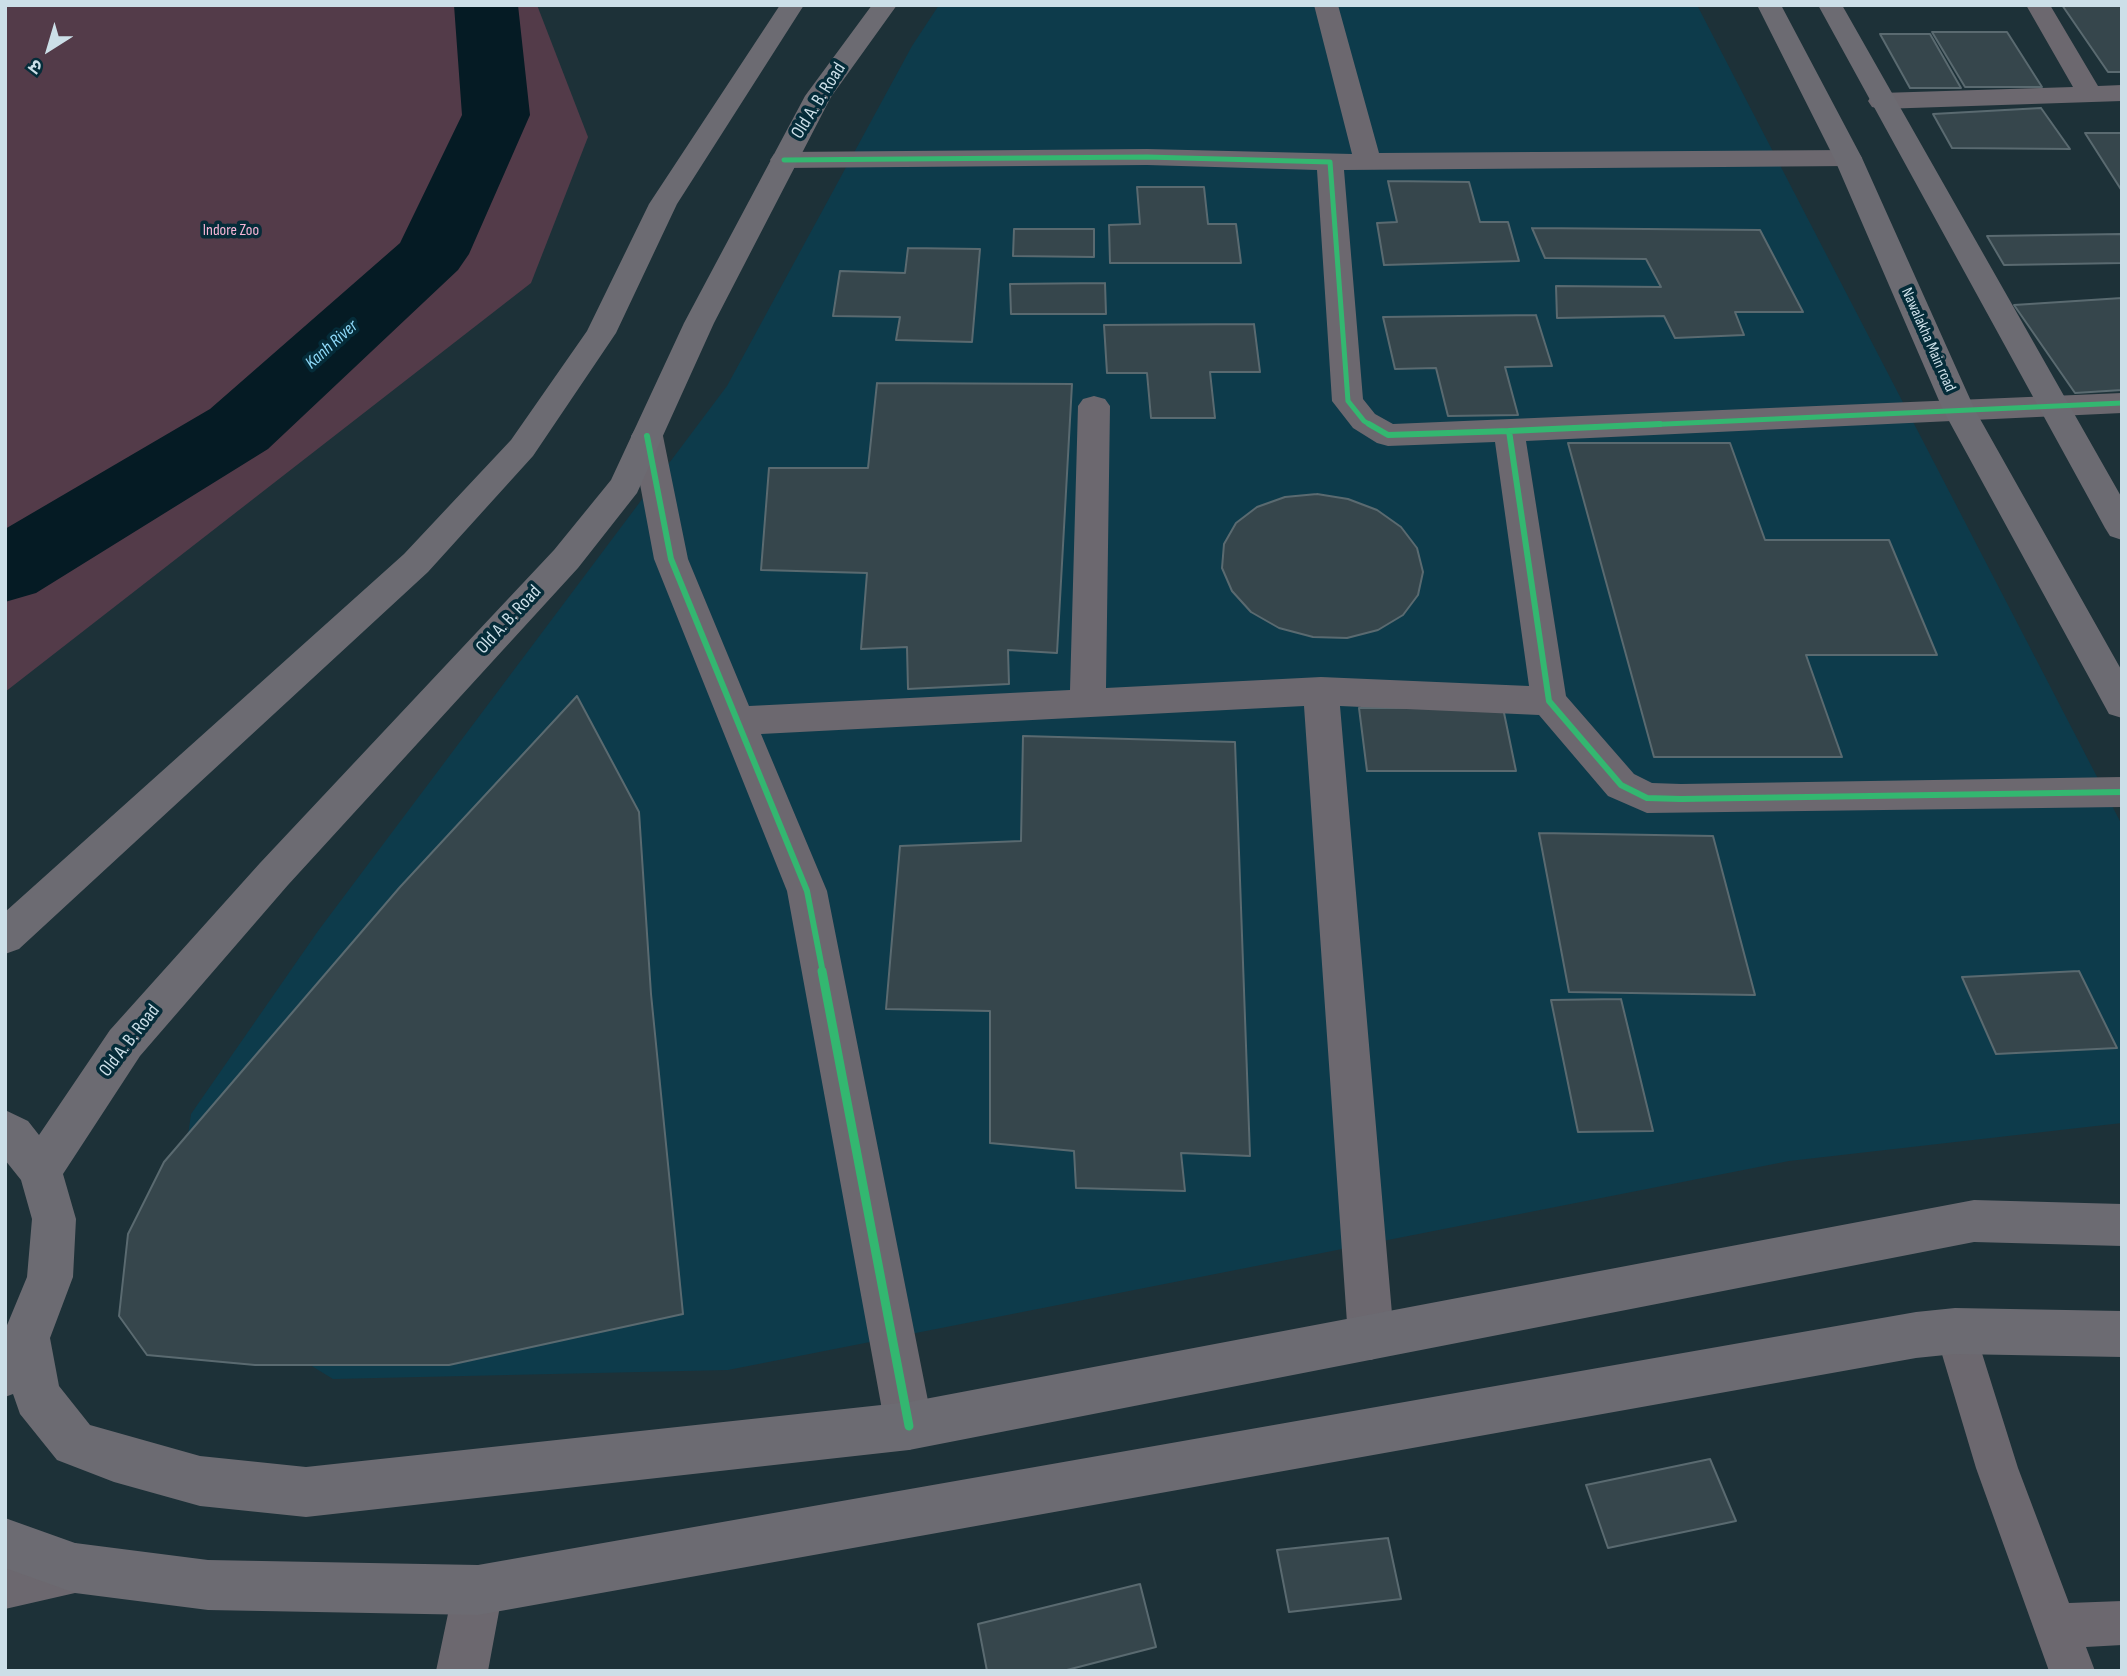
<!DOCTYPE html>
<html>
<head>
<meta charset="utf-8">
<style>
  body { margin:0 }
  #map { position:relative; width:2127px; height:1676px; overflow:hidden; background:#1d3138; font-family:"Sofia Sans Condensed","Noto Sans Devanagari",sans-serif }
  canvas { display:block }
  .frame { position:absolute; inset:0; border:7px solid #ccdfe8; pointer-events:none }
  .north { position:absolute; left:14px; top:14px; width:70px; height:70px; -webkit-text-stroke:5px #052c39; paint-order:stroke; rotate:217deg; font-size:19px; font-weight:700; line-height:28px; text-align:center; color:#ccdfe8 }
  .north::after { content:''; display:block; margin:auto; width:24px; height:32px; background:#ccdfe8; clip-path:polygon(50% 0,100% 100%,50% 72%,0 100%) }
</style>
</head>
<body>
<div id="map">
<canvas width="2127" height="1676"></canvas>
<div class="frame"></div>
<div class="north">उ</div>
</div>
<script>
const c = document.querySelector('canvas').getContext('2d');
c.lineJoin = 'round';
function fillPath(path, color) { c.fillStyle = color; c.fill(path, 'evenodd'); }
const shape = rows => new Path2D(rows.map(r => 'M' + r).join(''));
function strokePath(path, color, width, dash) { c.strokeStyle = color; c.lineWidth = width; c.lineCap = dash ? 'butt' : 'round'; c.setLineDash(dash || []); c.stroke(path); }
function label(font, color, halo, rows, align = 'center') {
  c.font = font + ' "Sofia Sans Condensed",sans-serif'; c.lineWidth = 7; c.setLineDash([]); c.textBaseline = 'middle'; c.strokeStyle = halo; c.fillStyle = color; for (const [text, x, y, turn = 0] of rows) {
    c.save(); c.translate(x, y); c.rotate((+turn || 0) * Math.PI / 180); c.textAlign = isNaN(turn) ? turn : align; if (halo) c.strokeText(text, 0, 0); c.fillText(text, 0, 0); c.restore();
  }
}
const built = shape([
  [939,5,1697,5,2122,825,2122,1123,1789,1161,728,1370,333,1379,168,1278,191,1114,318,931,727,386,912,46]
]);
const green = shape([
  [5,5,537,5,588,137,531,283,5,692]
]);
const river = shape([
  [454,5,518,5,530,115,469,254,458,270,268,449,36,593,5,602,5,529,210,409,400,243,462,115,454,5]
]);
const building = shape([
  [2062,5,2122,5,2122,72,2108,72,2062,5],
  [1932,32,2007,32,2042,87,1965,87,1932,32],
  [1880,34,1930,34,1961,88,1910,88,1880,34],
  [2041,108,2070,149,1952,148,1933,114,2041,108],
  [2085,133,2122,133,2122,191,2085,133],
  [1388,181,1469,182,1480,222,1508,222,1519,261,1384,265,1377,223,1397,222,1388,181],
  [1137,187,1204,187,1208,224,1236,224,1241,263,1110,263,1109,225,1140,224,1137,187],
  [1532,228,1760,230,1803,312,1735,312,1744,335,1675,338,1664,316,1557,318,1556,286,1661,287,1646,259,1545,258,1532,228],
  [1014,229,1094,229,1094,257,1013,256,1014,229],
  [2122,234,2122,263,2004,265,1987,236,2122,234],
  [908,248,980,249,972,342,896,340,900,317,833,316,840,271,905,273,908,248],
  [1105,283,1106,314,1011,314,1010,284,1105,283],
  [2122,298,2122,390,2075,393,2014,305,2122,298],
  [1536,315,1552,366,1505,367,1518,415,1448,416,1436,368,1395,369,1383,317,1536,315],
  [1254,324,1260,372,1210,372,1215,418,1151,418,1147,373,1107,373,1104,325,1254,324],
  [877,383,1072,384,1057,653,1008,650,1009,684,908,689,907,647,861,649,867,573,761,570,769,468,868,468,877,383],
  [1568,443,1730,443,1765,540,1889,540,1937,655,1806,655,1842,757,1654,757,1568,443],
  [1317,494,1348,499,1377,510,1401,527,1417,548,1423,572,1418,595,1403,615,1378,630,1347,638,1313,637,1279,628,1251,612,1232,591,1222,568,1224,544,1236,523,1257,507,1285,497,1317,494],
  [577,696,639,812,651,994,683,1314,449,1365,255,1365,147,1355,119,1316,128,1234,164,1162,400,887,577,696],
  [1359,708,1503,708,1516,771,1367,771,1359,708],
  [1023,736,1235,742,1250,1156,1181,1153,1185,1191,1076,1188,1074,1151,990,1143,990,1011,886,1009,900,846,1021,841,1023,736],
  [1539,833,1713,836,1755,995,1569,992,1539,833],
  [2079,971,2117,1048,1996,1054,1962,977,2079,971],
  [1621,999,1653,1131,1578,1132,1551,1000,1621,999],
  [1710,1459,1736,1521,1608,1548,1586,1485,1710,1459],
  [1388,1538,1401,1599,1289,1612,1277,1550,1388,1538],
  [1140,1584,1156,1647,1063,1671,987,1671,978,1624,1140,1584]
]);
const service = shape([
  [1955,1311,1969,1317,1975,1331,2018,1468,2069,1603,2122,1601,2122,1645,2086,1647,2095,1671,2049,1671,1976,1468,1935,1331,1941,1317,1955,1311]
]);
const minor = shape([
  [1314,5,1338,5,1379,153,1848,150,1858,152,1862,158,1858,164,1848,166,1344,170,1363,399,1375,414,1393,424,2122,393,2122,413,1526,441,1566,696,1634,774,1652,783,1681,784,2122,777,2122,807,1647,813,1608,796,1539,715,1340,706,1394,1337,1388,1353,1371,1360,1354,1353,1348,1337,1304,706,761,734,827,891,933,1426,926,1443,909,1450,892,1443,885,1426,787,891,654,559,631,436,636,428,647,425,658,428,663,436,688,559,749,706,1070,690,1078,406,1083,399,1094,396,1105,399,1110,406,1106,688,1321,677,1529,686,1495,442,1388,446,1377,443,1353,428,1332,401,1317,170,1147,165,784,168,774,166,770,160,774,154,784,152,1147,149,1352,154,1314,5],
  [2026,5,2050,5,2098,86,2122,85,2122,101,1881,109,1872,107,1868,101,1872,95,1881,93,2073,87,2026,5],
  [478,1565,496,1572,503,1590,488,1671,436,1671,453,1590,460,1572,478,1565]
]);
const tertiary = shape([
  [75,1543,93,1550,100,1568,93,1586,75,1593,5,1609,5,1558,75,1543]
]);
const secondary = shape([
  [780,5,804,5,677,204,616,333,533,456,428,572,19,949,5,954,5,912,404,554,511,440,587,331,649,204,780,5],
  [872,5,897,5,831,97,714,323,637,493,578,568,288,885,140,1056,63,1174,76,1219,73,1277,50,1338,59,1386,90,1425,200,1456,306,1467,909,1402,1974,1200,2122,1204,2122,1246,1974,1242,909,1450,306,1517,200,1506,114,1482,57,1460,20,1414,13,1394,5,1397,5,1330,27,1277,32,1219,21,1180,5,1160,5,1110,28,1121,39,1135,110,1030,260,863,554,550,611,480,684,323,805,96,872,5],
  [1757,5,1781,5,1862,158,1975,410,2122,671,2122,718,2109,714,1943,410,1834,158,1757,5],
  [1818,5,1842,5,2122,498,2122,540,2110,536,2105,528,1818,5],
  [1955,1308,2122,1311,2122,1357,1955,1354,1916,1358,478,1615,208,1610,75,1593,5,1568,5,1518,75,1543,208,1560,478,1565,1916,1312,1955,1308]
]);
const cyclewayFar2 = shape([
  [784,160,1147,157,1330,162,1348,401,1364,421,1372,426],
  [1622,426,2122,403]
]);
const cyclewayFar1 = shape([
  [1369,424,1388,435,1509,431],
  [1660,424,1509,431,1549,701,1621,785,1647,798,1681,799,2122,792],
  [647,436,671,559,807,891,823,973]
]);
const cycleway = shape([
  [822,971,909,1426]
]);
const farParknames = [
  ["Indore Zoo",231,231]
];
const farStreetnames = [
  ["Nawalakha Main road",1928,340,66]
];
const farWaternames = [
  ["Kanh River",332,345,-42]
];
const streetNames = [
  ["Old A. B. Road",819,101,-58],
  ["Old A. B. Road",509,620,-47],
  ["Old A. B. Road",130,1041,-52]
];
fillPath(built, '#0d3b4b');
fillPath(green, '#533b49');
fillPath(river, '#051b24');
fillPath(building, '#36464c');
strokePath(building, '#5a6a70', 2);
fillPath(service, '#6c686f');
fillPath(minor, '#6c686f');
fillPath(tertiary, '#6c686f');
fillPath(secondary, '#6c6b72');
strokePath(cyclewayFar2, '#33b770', 5);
strokePath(cyclewayFar1, '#33b770', 6);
strokePath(cycleway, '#33b770', 9);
label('16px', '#f8b6d7', '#052c39', farParknames);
label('16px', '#ccdfe8', '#052c39', farStreetnames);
label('italic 18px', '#8fdaf9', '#052c39', farWaternames);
label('19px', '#ccdfe8', '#052c39', streetNames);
</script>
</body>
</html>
